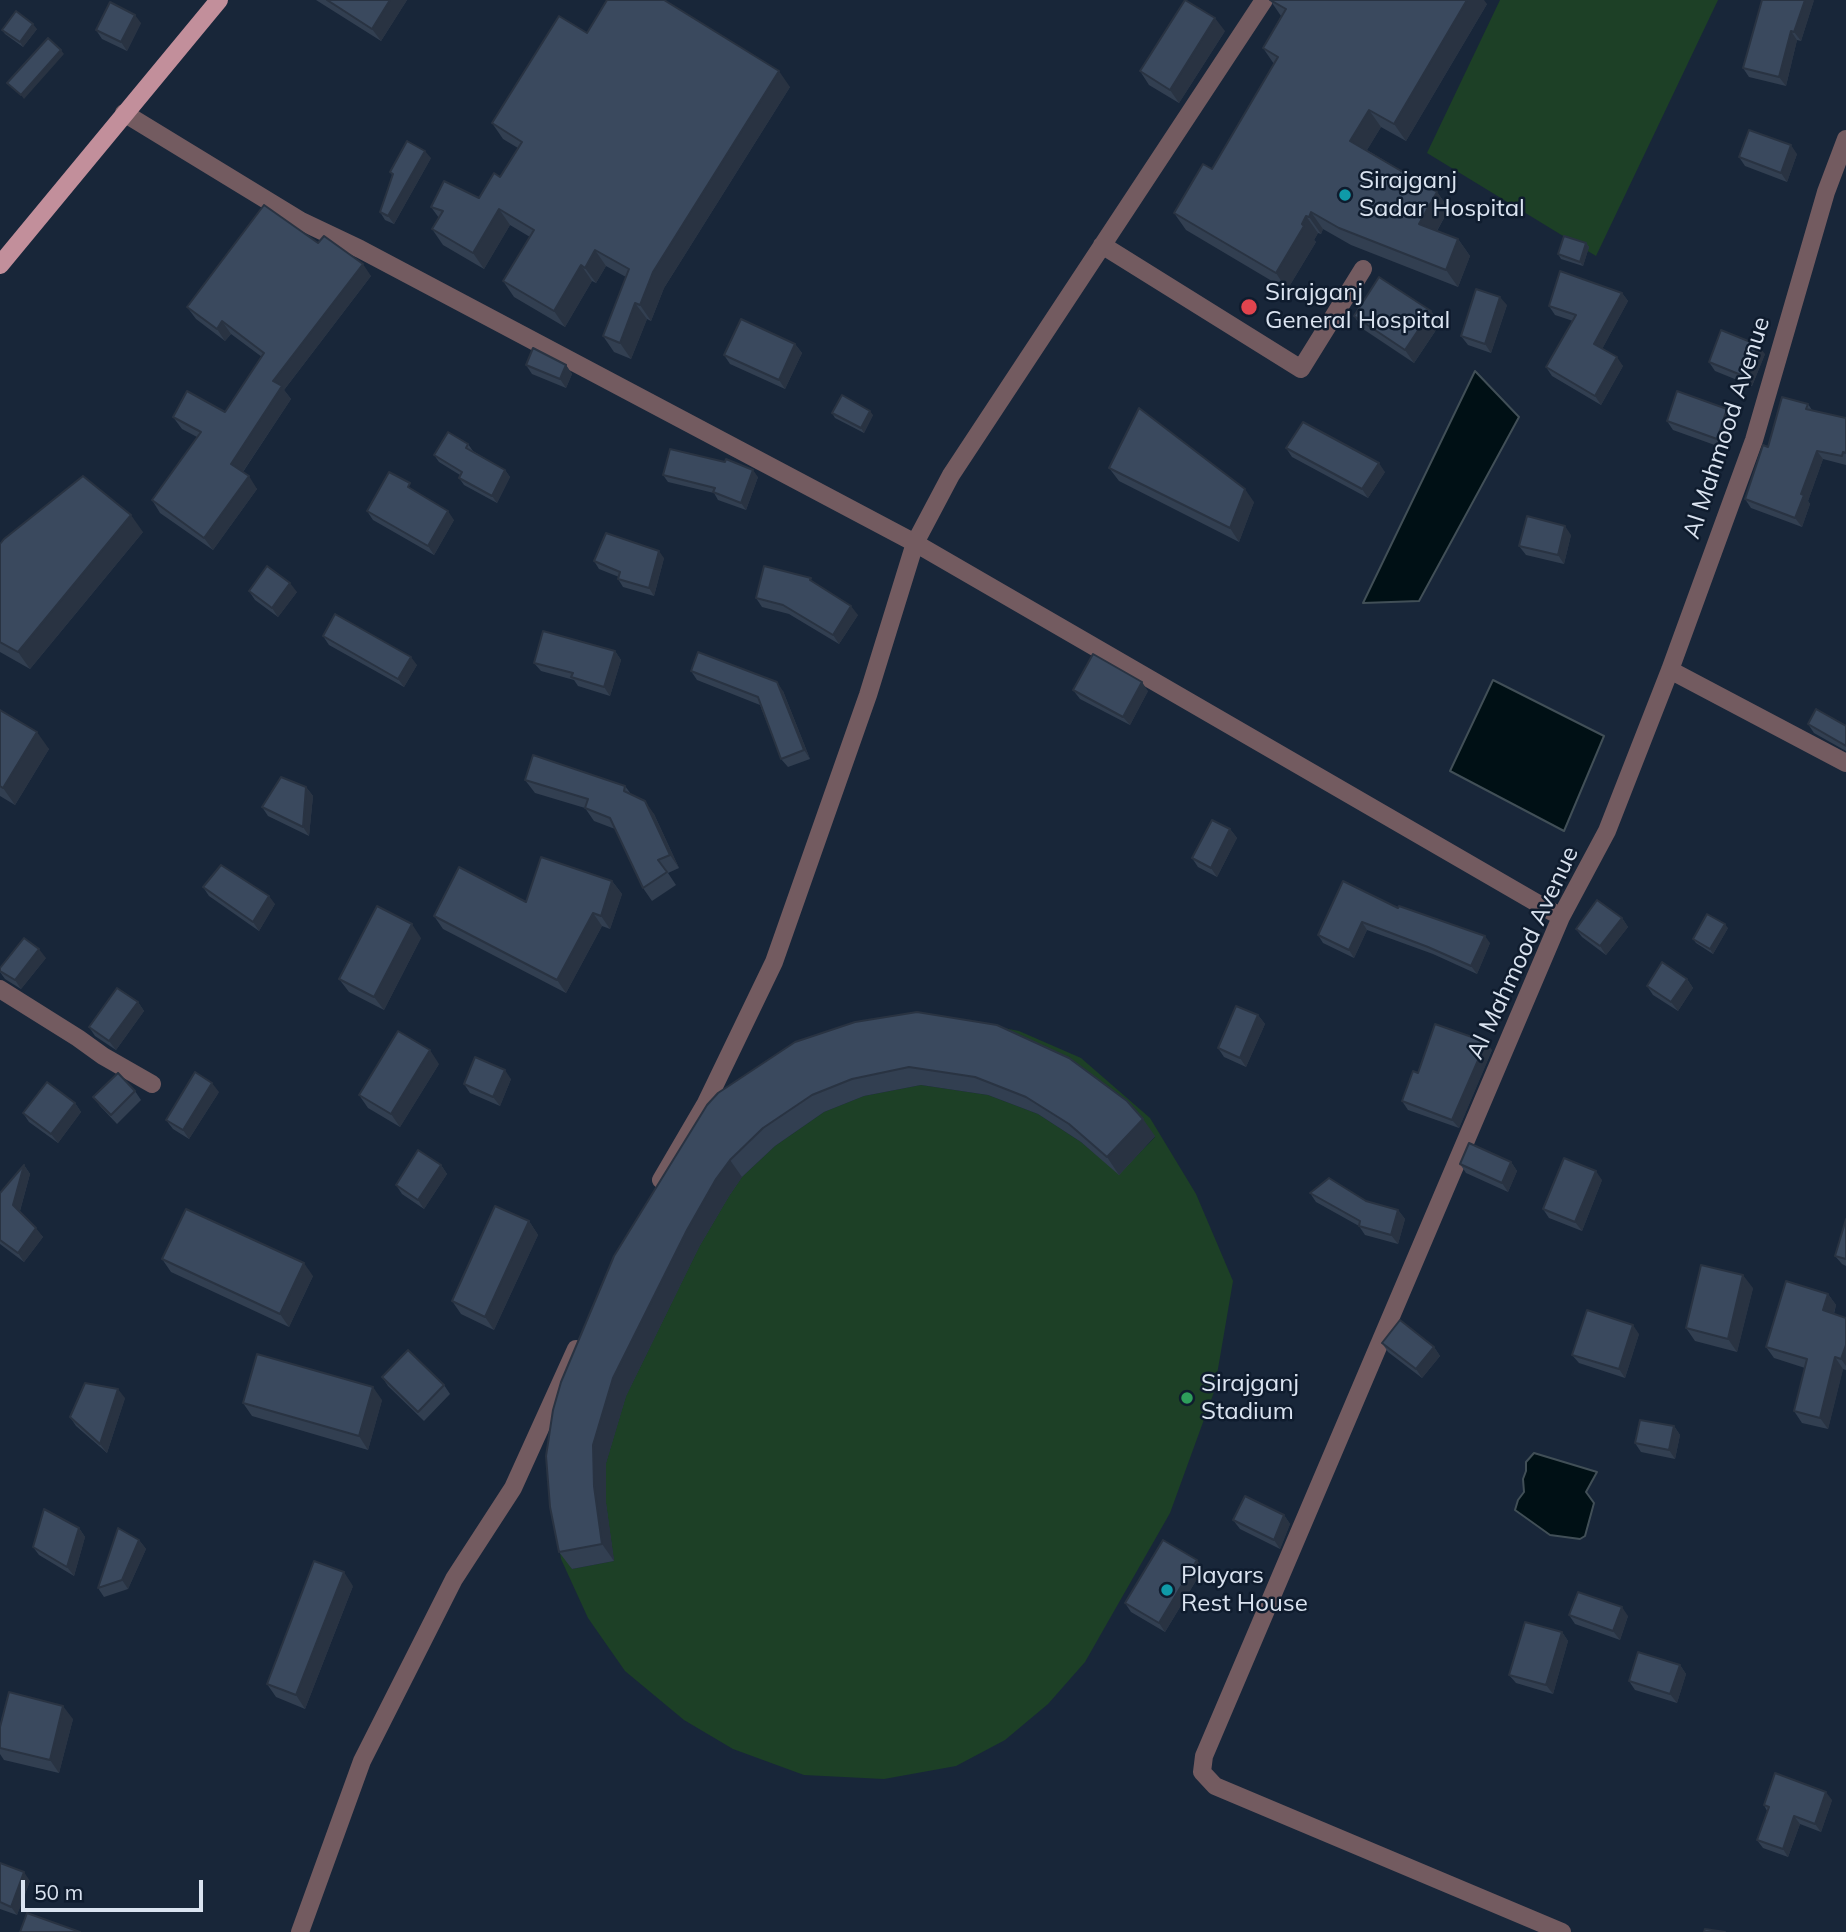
<!DOCTYPE html>
<html>
<head>
<meta charset="utf-8">
<style>
  body { margin:0 }
  #map { position:relative; width:1846px; height:1932px; overflow:hidden; background:#182639; font-family:Mulish,sans-serif }
  canvas { display:block }
  .scale { position:absolute; left:21px; top:1880px; width:182px; height:32px; box-sizing:border-box; border:4px solid #dae3f0; border-top:0; padding-left:9px; font-size:21px; line-height:24px; white-space:nowrap; color:#dae3f0; -webkit-text-stroke:5px #0f1c2e; paint-order:stroke }
</style>
</head>
<body>
<div id="map">
<canvas width="1846" height="1932"></canvas>
<div class="scale">50 m</div>
</div>
<script>
const c = document.querySelector('canvas').getContext('2d');
c.lineJoin = 'round';
function fillPath(path, color) { c.fillStyle = color; c.fill(path, 'evenodd'); }
const shape = rows => new Path2D(rows.map(r => 'M' + r).join(''));
function strokePath(path, color, width, dash) { c.strokeStyle = color; c.lineWidth = width; c.lineCap = dash ? 'butt' : 'round'; c.setLineDash(dash || []); c.stroke(path); }
function label(font, color, halo, rows, align = 'center') {
  c.font = font + ' Mulish,sans-serif'; c.lineWidth = 5; c.setLineDash([]); c.textBaseline = 'middle'; c.strokeStyle = halo; c.fillStyle = color; for (const [text, x, y, turn = 0] of rows) {
    c.save(); c.translate(x, y); c.rotate((+turn || 0) * Math.PI / 180); c.textAlign = isNaN(turn) ? turn : align; if (halo) c.strokeText(text, 0, 0); c.fillText(text, 0, 0); c.restore();
  }
}
const green = shape([
  [1500,0,1718,0,1596,256,1427,153],
  [954,1018,1019,1031,1081,1058,1150,1118,1196,1194,1233,1281,1214,1392,1170,1513,1085,1662,1048,1704,1005,1740,956,1766,884,1779,804,1775,733,1749,684,1720,625,1671,588,1618,561,1559,552,1495,555,1447,567,1405,583,1363,632,1249,694,1143,730,1102,761,1072,813,1042,866,1023],
  [929,1029,1009,1042,1081,1075,1139,1118,1155,1137,1119,1174,1081,1142,1038,1114,988,1095,921,1085,864,1096,824,1112,775,1146,742,1177,729,1196,699,1247,626,1396,606,1463,606,1503,614,1561,572,1569,562,1524,558,1473,566,1427,573,1400,626,1273,719,1123,728,1113,734,1122,746,1111,741,1103,807,1060,867,1039]
]);
const water = shape([
  [1475,371,1519,417,1419,601,1363,603,1475,371],
  [1493,680,1604,736,1564,831,1450,771,1493,680],
  [1534,1453,1597,1472,1586,1492,1594,1503,1585,1536,1580,1539,1550,1535,1515,1510,1518,1500,1524,1492,1523,1479,1526,1471,1526,1462,1534,1453]
]);
const minor = shape([
  [124,113,301,221,360,249,915,543,1561,917],
  [1102,245,1301,369,1363,269],
  [1670,670,1846,763],
  [0,989,78,1038,103,1056,152,1084],
  [661,1180,706,1103,774,962,868,695,915,543,951,475,1264,0],
  [300,1932,362,1761,454,1579,513,1488,576,1349],
  [1562,1932,1215,1786,1202,1772,1204,1756,1561,917,1607,831,1670,670,1754,440,1826,192,1846,139]
]);
const major = shape([
  [0,265,219,0]
]);
const wall = shape([
  [316,0,407,0,381,41],
  [1270,0,1487,4,1406,141,1381,127,1367,150,1437,192,1449,209,1437,231,1458,239,1470,256,1458,287,1351,245,1323,229,1321,234,1318,233,1314,240,1316,242,1287,290,1186,230,1174,213,1212,169,1274,64,1263,48,1281,16],
  [1814,0,1801,41,1797,40,1786,86,1749,77,1743,68],
  [141,23,127,51,102,39,96,30],
  [37,29,23,47,5,34,2,30],
  [1225,31,1179,103,1149,85,1140,71],
  [587,33,790,87,664,288,651,321,647,319,631,359,614,352,603,336,626,277,606,266,596,283,592,281,565,327,514,297,503,281,530,237,510,225,484,269,443,245,432,229,439,218,431,207,479,198,500,177,518,148,503,139,492,123],
  [1797,154,1787,182,1745,166,1739,157],
  [431,158,394,224,385,220,380,212,392,175,390,172],
  [318,243,371,276,284,390,291,399,243,472,257,489,213,550,160,513,152,500,197,437,182,429,173,417,225,412,262,357,231,334,225,341,196,319,187,307],
  [1586,243,1589,247,1583,266,1561,259,1558,254],
  [1622,293,1628,301,1602,349,1623,366,1601,405,1552,376,1546,367,1573,321,1555,315,1549,306],
  [1507,305,1491,353,1468,345,1461,336],
  [1431,311,1440,324,1414,363,1363,329,1354,316],
  [795,344,802,353,785,389,730,364,724,355],
  [1765,354,1752,386,1715,371,1709,362],
  [526,365,566,365,572,374,566,388,532,374],
  [1808,404,1812,410,1846,418,1846,465,1823,459,1808,501,1810,504,1802,527,1751,508,1745,499,1768,447],
  [832,413,873,415,864,433,835,418],
  [1733,418,1723,448,1673,430,1667,421],
  [468,444,473,451,505,470,510,477,497,503,464,485,459,478,460,475,439,462,434,455],
  [1286,448,1385,472,1368,498,1292,457],
  [1109,468,1254,502,1239,542,1119,481],
  [663,475,758,477,746,510,718,500,714,493,668,482],
  [367,511,454,520,434,555,373,520],
  [143,532,30,669,0,652,0,544],
  [1571,535,1564,564,1526,555,1519,546],
  [664,558,654,596,623,587,618,579,619,577,599,569,594,561],
  [249,591,297,592,278,617,255,600],
  [756,598,858,615,839,644,789,614,762,607],
  [323,636,417,665,404,687,329,645],
  [615,651,621,660,610,696,578,686,574,680,541,671,534,663],
  [691,671,783,691,810,759,788,767,781,759,760,705,697,680],
  [1073,690,1148,691,1130,725,1080,699],
  [0,710,49,749,15,805,0,796],
  [1808,724,1846,726,1846,751,1814,733],
  [525,780,625,786,631,794,654,814,679,868,668,873,676,885,652,901,643,888,615,829,594,821,585,808,535,793],
  [306,787,313,796,309,836,268,816,262,807],
  [1230,829,1237,838,1217,877,1198,867,1192,858],
  [612,881,622,894,610,929,602,926,566,993,443,929,434,916,526,902],
  [203,887,275,904,259,931,209,896],
  [1398,908,1490,943,1477,974,1433,954,1367,930,1354,958,1323,943,1318,935],
  [1622,918,1628,927,1606,955,1582,937,1576,929],
  [1728,928,1713,954,1696,943,1693,939],
  [421,938,384,1010,349,992,339,979],
  [46,958,21,989,5,979,0,972,0,968],
  [1687,979,1693,988,1678,1011,1653,995,1647,986],
  [138,1002,144,1011,116,1050,95,1036,89,1027],
  [1258,1015,1265,1024,1246,1067,1224,1057,1218,1048],
  [855,1022,1155,1136,1119,1175,1081,1142,1038,1114,988,1095,921,1085,864,1096,824,1112,775,1146,742,1177,729,1196,699,1247,626,1396,606,1463,606,1503,614,1561,572,1569,559,1552,614,1256],
  [1492,1050,1459,1128,1408,1110,1402,1101,1418,1073],
  [439,1064,400,1127,368,1108,359,1095],
  [511,1079,500,1106,470,1093,464,1084],
  [135,1091,141,1100,117,1124,100,1106,93,1097],
  [219,1092,189,1139,173,1129,166,1120],
  [75,1103,81,1112,58,1143,29,1122,23,1113],
  [1511,1162,1517,1171,1508,1192,1466,1173,1460,1164],
  [24,1165,30,1174,20,1211,43,1237,24,1262,0,1244,0,1193],
  [441,1165,447,1174,424,1209,402,1194,396,1185],
  [1602,1180,1582,1231,1549,1218,1543,1209],
  [1310,1193,1366,1201,1398,1210,1405,1219,1398,1244,1365,1235,1359,1226,1316,1202],
  [1846,1219,1846,1266,1842,1264,1835,1256],
  [529,1221,538,1235,494,1330,461,1314,452,1301],
  [162,1259,313,1276,289,1327,171,1272],
  [1753,1288,1737,1352,1695,1341,1686,1328],
  [1828,1294,1836,1305,1834,1314,1846,1318,1846,1370,1843,1369,1828,1429,1802,1423,1794,1411,1805,1368,1774,1358,1766,1347],
  [1639,1334,1625,1378,1579,1363,1572,1355],
  [1382,1343,1434,1347,1440,1356,1422,1378,1388,1352],
  [382,1377,444,1385,450,1394,424,1421,388,1386],
  [125,1398,107,1453,76,1426,70,1417],
  [382,1400,368,1450,252,1416,243,1403],
  [1674,1426,1680,1435,1675,1459,1641,1452,1635,1443],
  [1284,1515,1290,1524,1280,1549,1240,1529,1233,1520],
  [79,1528,85,1537,74,1576,39,1555,33,1547],
  [139,1540,146,1549,128,1589,104,1597,98,1588],
  [1203,1569,1165,1632,1131,1612,1125,1603],
  [353,1586,305,1709,276,1697,267,1684],
  [1569,1615,1628,1616,1620,1640,1575,1624],
  [1562,1632,1568,1641,1553,1694,1516,1683,1509,1675],
  [1680,1665,1686,1674,1677,1703,1635,1690,1629,1681],
  [73,1719,59,1773,4,1760,0,1754,0,1727],
  [1832,1800,1821,1832,1800,1824,1788,1857,1763,1848,1757,1840,1767,1811,1764,1805],
  [0,1863,30,1881,17,1915,0,1909]
]);
const shadedWall = shape([
  [390,0,407,0,381,41,372,29],
  [1467,0,1484,0,1487,4,1406,141,1394,124],
  [1805,0,1814,0,1801,41,1794,32],
  [135,15,141,23,127,51,121,42],
  [1215,18,1225,31,1179,103,1170,90],
  [33,24,37,29,23,47,20,42],
  [1791,31,1797,40,1786,86,1779,77],
  [61,50,64,54,24,99,21,95],
  [779,71,790,87,664,288,651,321,640,305,653,272],
  [1369,110,1381,127,1362,158,1350,141],
  [1791,145,1797,154,1787,182,1781,173],
  [425,151,431,158,394,224,388,216],
  [1437,192,1449,209,1431,241,1419,224],
  [499,209,510,225,484,269,473,253],
  [1311,212,1323,229,1321,234,1309,217],
  [1306,216,1318,233,1314,240,1316,242,1287,290,1276,273],
  [1458,239,1470,256,1458,287,1446,270],
  [1586,243,1589,247,1583,266,1580,262],
  [595,250,606,266,596,283,585,268],
  [363,264,371,276,284,390,291,399,240,476,231,464,273,381],
  [581,265,592,281,565,327,554,311],
  [1622,293,1628,301,1600,353,1594,344],
  [1500,297,1507,305,1491,353,1485,344],
  [635,303,647,319,631,359,620,343],
  [1431,311,1440,324,1414,363,1405,350],
  [222,321,231,334,225,341,217,329],
  [795,344,802,353,785,389,779,380],
  [1758,345,1765,354,1752,386,1746,377],
  [1617,357,1623,366,1601,405,1595,396],
  [566,365,572,374,566,388,560,379],
  [1727,409,1733,418,1723,448,1717,439],
  [870,411,873,415,864,433,861,428],
  [1817,451,1823,459,1808,501,1810,504,1802,527,1795,518,1801,494],
  [1379,463,1385,472,1368,498,1362,489],
  [505,470,510,477,497,503,492,496],
  [753,470,758,477,746,510,741,503],
  [249,476,257,489,213,550,204,538],
  [1245,489,1254,502,1239,542,1230,528],
  [448,511,454,520,434,555,428,546],
  [131,515,143,532,30,669,18,652],
  [1565,526,1571,535,1564,564,1558,555],
  [659,551,664,558,654,596,649,588],
  [290,583,297,592,278,617,272,608],
  [851,606,858,615,839,644,833,635],
  [615,651,621,660,610,696,604,687],
  [411,657,417,665,404,687,398,679],
  [777,682,783,691,810,759,804,750],
  [1142,682,1148,691,1130,725,1123,717],
  [37,732,49,749,15,805,3,788],
  [306,787,313,796,309,836,303,827],
  [645,801,654,814,679,868,670,855],
  [1230,829,1237,838,1217,877,1211,868],
  [612,881,622,894,610,929,601,916],
  [269,896,275,904,259,931,253,922],
  [593,913,602,926,566,993,557,980],
  [1622,918,1628,927,1606,955,1600,946],
  [1362,922,1367,930,1354,958,1349,950],
  [412,924,421,938,384,1010,374,997],
  [1725,924,1728,928,1713,954,1710,949],
  [1485,936,1490,943,1477,974,1471,966],
  [39,949,46,958,21,989,15,980],
  [1687,979,1693,988,1678,1011,1671,1002],
  [138,1002,144,1011,116,1050,109,1041],
  [1258,1015,1265,1024,1246,1067,1240,1058],
  [1486,1042,1492,1050,1459,1128,1452,1120],
  [430,1050,439,1064,400,1127,391,1114],
  [505,1070,511,1079,500,1106,493,1097],
  [212,1083,219,1092,189,1139,183,1130],
  [75,1103,81,1112,58,1143,51,1134],
  [1143,1119,1155,1136,1119,1175,1107,1157],
  [730,1160,742,1177,729,1196,699,1247,626,1396,606,1463,606,1503,614,1561,602,1544,594,1486,593,1445,613,1378,687,1230,716,1179],
  [1511,1162,1517,1171,1508,1192,1502,1183],
  [24,1165,30,1174,19,1214,13,1205],
  [441,1165,447,1174,424,1209,418,1200],
  [1596,1171,1602,1180,1582,1231,1575,1222],
  [1398,1210,1405,1219,1398,1244,1391,1235],
  [529,1221,538,1235,494,1330,485,1317],
  [36,1228,43,1237,24,1262,18,1253],
  [304,1263,313,1276,289,1327,280,1314],
  [1743,1275,1753,1288,1737,1352,1728,1339],
  [1828,1294,1836,1305,1831,1322,1823,1310],
  [1633,1325,1639,1334,1625,1378,1619,1369],
  [1846,1345,1846,1366,1841,1359],
  [1434,1347,1440,1356,1422,1378,1416,1369],
  [1835,1357,1843,1369,1828,1429,1820,1418],
  [373,1387,382,1400,368,1450,359,1436],
  [118,1389,125,1398,107,1453,100,1444],
  [1674,1426,1680,1435,1675,1459,1669,1450],
  [1284,1515,1290,1524,1280,1549,1274,1540],
  [79,1528,85,1537,74,1576,67,1567],
  [139,1540,146,1549,128,1589,122,1580],
  [1197,1560,1203,1569,1165,1632,1159,1623],
  [344,1572,353,1586,305,1709,296,1695],
  [1622,1607,1628,1616,1620,1640,1613,1631],
  [1562,1632,1568,1641,1553,1694,1546,1685],
  [1680,1665,1686,1674,1677,1703,1670,1694],
  [63,1706,73,1719,59,1773,50,1760],
  [1826,1792,1832,1800,1821,1832,1815,1824],
  [1794,1816,1800,1824,1788,1857,1783,1849],
  [24,1872,30,1881,17,1915,11,1907]
]);
const building = shape([
  [327,0,390,0,372,29,327,0],
  [607,0,664,0,779,71,653,272,640,305,635,303,620,343,603,336,629,269,595,250,585,268,581,265,554,311,503,281,534,230,499,209,473,253,432,229,443,211,431,207,444,181,479,198,494,173,500,177,522,142,492,123,559,16,587,33,607,0],
  [1185,0,1215,18,1170,90,1140,71,1185,0],
  [1270,0,1467,0,1394,124,1369,110,1350,141,1437,192,1419,224,1458,239,1446,270,1339,228,1311,212,1309,217,1306,216,1302,224,1304,226,1276,273,1174,213,1203,164,1212,169,1278,57,1263,48,1286,9,1270,0],
  [1762,0,1805,0,1794,32,1791,31,1779,77,1743,68,1762,0],
  [110,2,135,15,121,42,96,30,110,2],
  [16,11,33,24,20,42,2,30,16,11],
  [48,38,61,50,21,95,7,83,48,38],
  [1749,130,1791,145,1781,173,1739,157,1749,130],
  [407,141,425,151,388,216,380,212,393,174,390,172,407,141],
  [264,205,318,243,324,236,363,264,273,381,282,386,231,464,249,476,204,538,152,500,201,432,173,417,187,391,225,412,264,353,222,321,217,329,187,307,264,205],
  [1564,236,1586,243,1580,262,1558,254,1564,236],
  [1560,271,1622,293,1594,344,1617,357,1595,396,1546,367,1576,315,1549,306,1560,271],
  [1379,277,1431,311,1405,350,1354,316,1379,277],
  [1476,289,1500,297,1485,344,1461,336,1476,289],
  [741,319,795,344,779,380,724,355,741,319],
  [1721,330,1758,345,1746,377,1709,362,1721,330],
  [533,348,566,365,560,379,526,365,533,348],
  [1677,391,1727,409,1717,439,1667,421,1677,391],
  [842,395,870,411,861,428,832,413,842,395],
  [1782,397,1808,404,1806,409,1846,418,1846,453,1843,452,1842,456,1817,451,1801,494,1804,495,1795,518,1745,499,1763,445,1768,447,1782,397],
  [1139,408,1245,489,1230,528,1109,468,1139,408],
  [1303,422,1379,463,1362,489,1286,448,1303,422],
  [448,432,468,444,466,448,505,470,492,496,459,478,462,472,434,455,448,432],
  [670,449,725,462,726,459,753,470,741,503,713,492,715,488,663,475,670,449],
  [389,472,410,483,408,487,448,511,428,546,367,511,389,472],
  [83,476,131,515,18,652,0,642,0,544,4,539,83,476],
  [1527,516,1565,526,1558,555,1519,546,1527,516],
  [606,533,659,551,649,588,618,579,620,572,594,561,606,533],
  [267,566,290,583,272,608,249,591,267,566],
  [764,566,811,578,810,580,851,606,833,635,783,605,756,598,764,566],
  [335,614,411,657,398,679,323,636,335,614],
  [543,631,615,651,604,687,571,677,573,673,534,663,543,631],
  [698,652,777,682,804,750,781,759,758,697,691,671,698,652],
  [1093,654,1142,682,1123,717,1073,690,1093,654],
  [1816,709,1846,726,1846,746,1808,724,1816,709],
  [0,710,37,732,3,788,0,786,0,710],
  [533,755,625,786,624,791,645,801,670,855,658,860,667,872,643,888,610,818,585,808,588,799,525,780,533,755],
  [281,777,306,787,303,827,262,807,281,777],
  [1212,820,1230,829,1211,868,1192,858,1212,820],
  [541,857,612,881,601,916,593,913,557,980,434,916,459,867,526,902,541,857],
  [221,865,269,896,253,922,203,887,221,865],
  [1343,881,1398,908,1399,906,1485,936,1471,966,1428,947,1362,922,1349,950,1318,935,1343,881],
  [1597,900,1622,918,1600,946,1576,929,1597,900],
  [377,906,412,924,374,997,339,979,377,906],
  [1707,914,1725,924,1710,949,1693,939,1707,914],
  [24,938,39,949,15,980,0,971,0,968,24,938],
  [1662,962,1687,979,1671,1002,1647,986,1662,962],
  [117,988,138,1002,109,1041,89,1027,117,988],
  [1236,1006,1258,1015,1240,1058,1218,1048,1236,1006],
  [917,1012,997,1025,1069,1058,1127,1101,1143,1119,1107,1157,1069,1124,1026,1097,975,1077,909,1067,852,1079,812,1095,763,1128,730,1160,716,1179,687,1230,613,1378,593,1445,594,1486,602,1544,559,1552,550,1507,546,1456,553,1410,561,1382,614,1256,707,1105,718,1093,795,1042,855,1022,917,1012],
  [1435,1024,1486,1042,1452,1120,1402,1101,1413,1071,1418,1073,1435,1024],
  [398,1031,430,1050,391,1114,359,1095,398,1031],
  [475,1057,505,1070,493,1097,464,1084,475,1057],
  [195,1072,212,1083,183,1130,166,1120,195,1072],
  [118,1073,135,1091,111,1115,93,1097,118,1073],
  [47,1082,75,1103,51,1134,23,1113,47,1082],
  [1469,1143,1511,1162,1502,1183,1460,1164,1469,1143],
  [418,1150,441,1165,418,1200,396,1185,418,1150],
  [1564,1158,1596,1171,1575,1222,1543,1209,1564,1158],
  [24,1165,13,1205,36,1228,18,1253,0,1240,0,1193,24,1165],
  [1329,1178,1366,1201,1398,1210,1391,1235,1359,1226,1360,1221,1310,1193,1329,1178],
  [495,1206,529,1221,485,1317,452,1301,495,1206],
  [186,1209,304,1263,280,1314,162,1259,186,1209],
  [1846,1219,1846,1259,1835,1256,1846,1219],
  [1701,1265,1743,1275,1728,1339,1686,1328,1701,1265],
  [1786,1281,1828,1294,1823,1310,1846,1318,1846,1345,1841,1359,1835,1357,1820,1418,1794,1411,1807,1359,1766,1347,1786,1281],
  [1587,1310,1633,1325,1619,1369,1572,1355,1587,1310],
  [1400,1320,1434,1347,1416,1369,1382,1343,1400,1320],
  [408,1350,444,1385,418,1412,382,1377,408,1350],
  [257,1354,373,1387,359,1436,243,1403,257,1354],
  [85,1383,118,1389,100,1444,70,1417,85,1383],
  [1640,1420,1674,1426,1669,1450,1635,1443,1640,1420],
  [1245,1496,1284,1515,1274,1540,1233,1520,1245,1496],
  [44,1509,79,1528,67,1567,33,1547,44,1509],
  [118,1528,139,1540,122,1580,98,1588,118,1528],
  [1163,1540,1197,1560,1159,1623,1125,1603,1163,1540],
  [314,1561,344,1572,296,1695,267,1684,314,1561],
  [1578,1592,1622,1607,1613,1631,1569,1615,1578,1592],
  [1525,1622,1562,1632,1546,1685,1509,1675,1525,1622],
  [1638,1652,1680,1665,1670,1694,1629,1681,1638,1652],
  [9,1692,63,1706,50,1760,0,1748,0,1727,9,1692],
  [1775,1773,1826,1792,1815,1824,1794,1816,1783,1849,1757,1840,1769,1807,1764,1805,1775,1773],
  [0,1863,24,1872,11,1907,0,1902,0,1863],
  [27,1913,80,1932,20,1932,27,1913],
  [1705,1929,1725,1932,1704,1932,1705,1929]
]);
const markers = [
  [1345,195,7,"#0f9aa8"],
  [1249,307,9,"#e0444e"],
  [1187,1398,7,"#2e9e5b"],
  [1167,1590,7,"#0f9aa8"]
];
const poiNames = [
  ["Sirajganj",1359,181],
  ["Sadar Hospital",1359,209],
  ["Sirajganj",1265,293],
  ["General Hospital",1265,321],
  ["Sirajganj",1201,1384],
  ["Stadium",1201,1412],
  ["Playars",1181,1576],
  ["Rest House",1181,1604]
];
const streetNames = [
  ["Al Mahmood Avenue",1727,428,-72],
  ["Al Mahmood Avenue",1523,953,-65]
];
fillPath(green, '#1d4026');
fillPath(water, '#001015');
strokePath(water, '#414f57', 2);
strokePath(minor, '#735b60', 18);
strokePath(major, '#c28f9b', 18);
fillPath(wall, '#323f51');
fillPath(shadedWall, '#293342');
fillPath(building, '#3a495e');
strokePath(building, '#293342', 2);
for (const [x, y, r, color] of markers) { const dot = new Path2D(); dot.arc(x, y, r, 0, 2 * Math.PI); c.fillStyle = color; c.fill(dot); strokePath(dot, '#0f1c2e', 2.5); }
label('24px', '#dae3f0', '#0f1c2e', poiNames, 'left');
label('24px', '#dae3f0', '#0f1c2e', streetNames);
</script>
</body>
</html>
